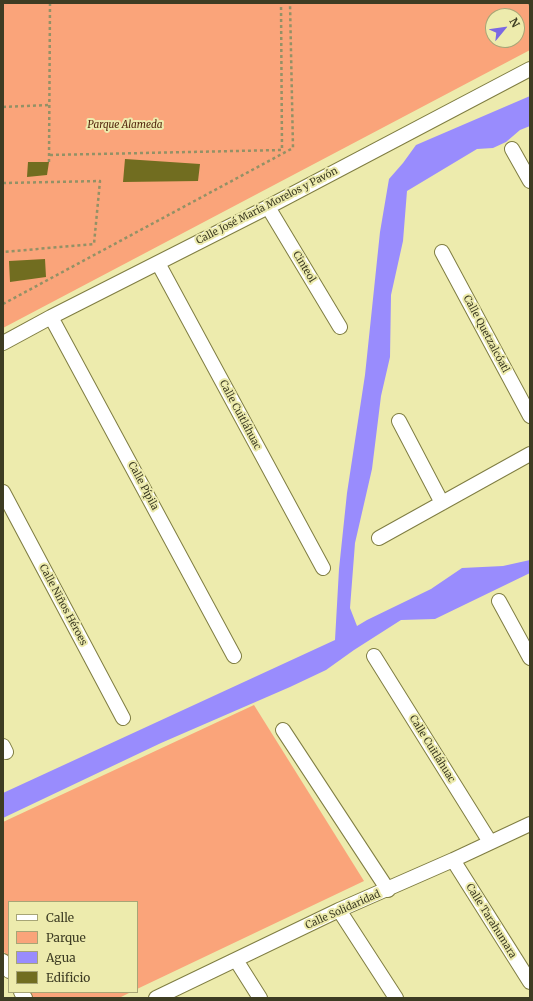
<!DOCTYPE html>
<html>
<head>
<meta charset="utf-8">
<style>
  body { margin:0 }
  #map { position:relative; width:533px; height:1001px; overflow:hidden; background:#edebad; font-family:Merriweather,serif }
  canvas { display:block }
  .frame { position:absolute; inset:0; border:4px solid #3d3c23; pointer-events:none }
  .legend { position:absolute; left:8px; top:901px; width:130px; height:92px; box-sizing:border-box; background:#edebad; border:1px solid #a7a576; margin:0; padding:5px 7px; list-style:none; font-size:12px; color:#3d3c23 }
  .legend li { display:flex; align-items:center; gap:8px; height:20px }
  .legend b { width:20px; border:1px solid #a7a576 }
  .north { position:absolute; left:485px; top:8px; width:40px; height:40px; box-sizing:border-box; background:#edebad; border:1px solid #a7a576; border-radius:50%; rotate:61deg; font-size:11px; font-weight:700; line-height:16px; text-align:center; color:#3d3c23 }
  .north::after { content:''; display:block; margin:auto; width:14px; height:18px; background:#7b68e3; clip-path:polygon(50% 0,100% 100%,50% 72%,0 100%) }
</style>
</head>
<body>
<div id="map">
<canvas width="533" height="1001"></canvas>
<div class="frame"></div>
<ul class="legend">
<li><b style="height:5px;background:#fff"></b>Calle</li>
<li><b style="height:11px;background:#faa47a"></b>Parque</li>
<li><b style="height:11px;background:#998cfd"></b>Agua</li>
<li><b style="height:11px;background:#716d20"></b>Edificio</li>
</ul>
<div class="north">N</div>
</div>
<script>
const c = document.querySelector('canvas').getContext('2d');
c.lineJoin = 'round';
function fillPath(path, color) { c.fillStyle = color; c.fill(path, 'evenodd'); }
const shape = rows => new Path2D(rows.map(r => 'M' + r).join(''));
function strokePath(path, color, width, dash) { c.strokeStyle = color; c.lineWidth = width; c.lineCap = dash ? 'butt' : 'round'; c.setLineDash(dash || []); c.stroke(path); }
function label(font, color, halo, rows, align = 'center') {
  c.font = font + ' Merriweather,serif'; c.lineWidth = 4; c.setLineDash([]); c.textBaseline = 'middle'; c.strokeStyle = halo; c.fillStyle = color; for (const [text, x, y, turn = 0] of rows) {
    c.save(); c.translate(x, y); c.rotate((+turn || 0) * Math.PI / 180); c.textAlign = isNaN(turn) ? turn : align; if (halo) c.strokeText(text, 0, 0); c.fillText(text, 0, 0); c.restore();
  }
}
const green = shape([
  [3,3,530,3,530,50,3,328],
  [493,16,517,16,517,40,493,40],
  [254,705,364,881,137,989,137,902,9,902,9,960,3,950,3,822],
  [27,992,131,992,119,998,31,998]
]);
const water = shape([
  [530,96,530,126,520,130,506,142,493,148,477,149,407,191,403,241,391,295,390,357,381,396,372,469,355,543,350,608,357,626,367,620,431,589,462,568,503,566,530,560,530,573,435,619,401,620,354,650,326,670,290,687,161,743,3,818,3,793,335,640,339,569,347,493,365,375,380,232,389,179,403,163,416,145]
]);
const building = shape([
  [125,159,200,164,198,181,123,182],
  [28,162,49,162,47,175,27,177],
  [45,259,46,277,10,282,9,261]
]);
const path = shape([
  [529,3,530,5],
  [3,107,49,105],
  [50,155,282,150,281,3],
  [49,162,50,3],
  [3,183,100,181,94,244,3,252],
  [3,304,293,148,290,3]
]);
const street = shape([
  [512,149,530,181],
  [268,207,340,327],
  [442,252,530,416],
  [158,263,323,568],
  [51,317,234,656],
  [3,343,51,317,268,207,530,69],
  [399,421,442,503],
  [3,492,123,718],
  [379,538,530,454],
  [499,601,530,658],
  [374,656,490,842],
  [283,730,388,890],
  [3,746,6,752],
  [453,860,530,982],
  [339,910,396,998],
  [236,960,260,998],
  [3,961,9,971],
  [21,992,25,998],
  [156,998,339,910,453,860,530,824]
]);
const parkNames = [
  ["Parque Alameda",125,125]
];
const streetNames = [
  ["Calle José María Morelos y Pavón",267,206,-27],
  ["Cinteol",304,267,59],
  ["Calle Quetzalcóatl",486,334,62],
  ["Calle Cuitláhuac",240,415,62],
  ["Calle Pípila",143,486,62],
  ["Calle Niños Héroes",63,605,62],
  ["Calle Cuitláhuac",432,749,58],
  ["Calle Solidaridad",343,910,-24],
  ["Calle Tarahumara",491,921,58]
];
fillPath(green, '#faa47a');
fillPath(water, '#998cfd');
fillPath(building, '#716d20');
strokePath(street, '#7f7d42', 16);
strokePath(path, '#939166', 2.5, [3, 3]);
strokePath(street, '#fff', 14);
label('italic 10px', '#54260d', '#edebad', parkNames);
label('10px', '#3d3c23', '#edebad', streetNames);
</script>
</body>
</html>
